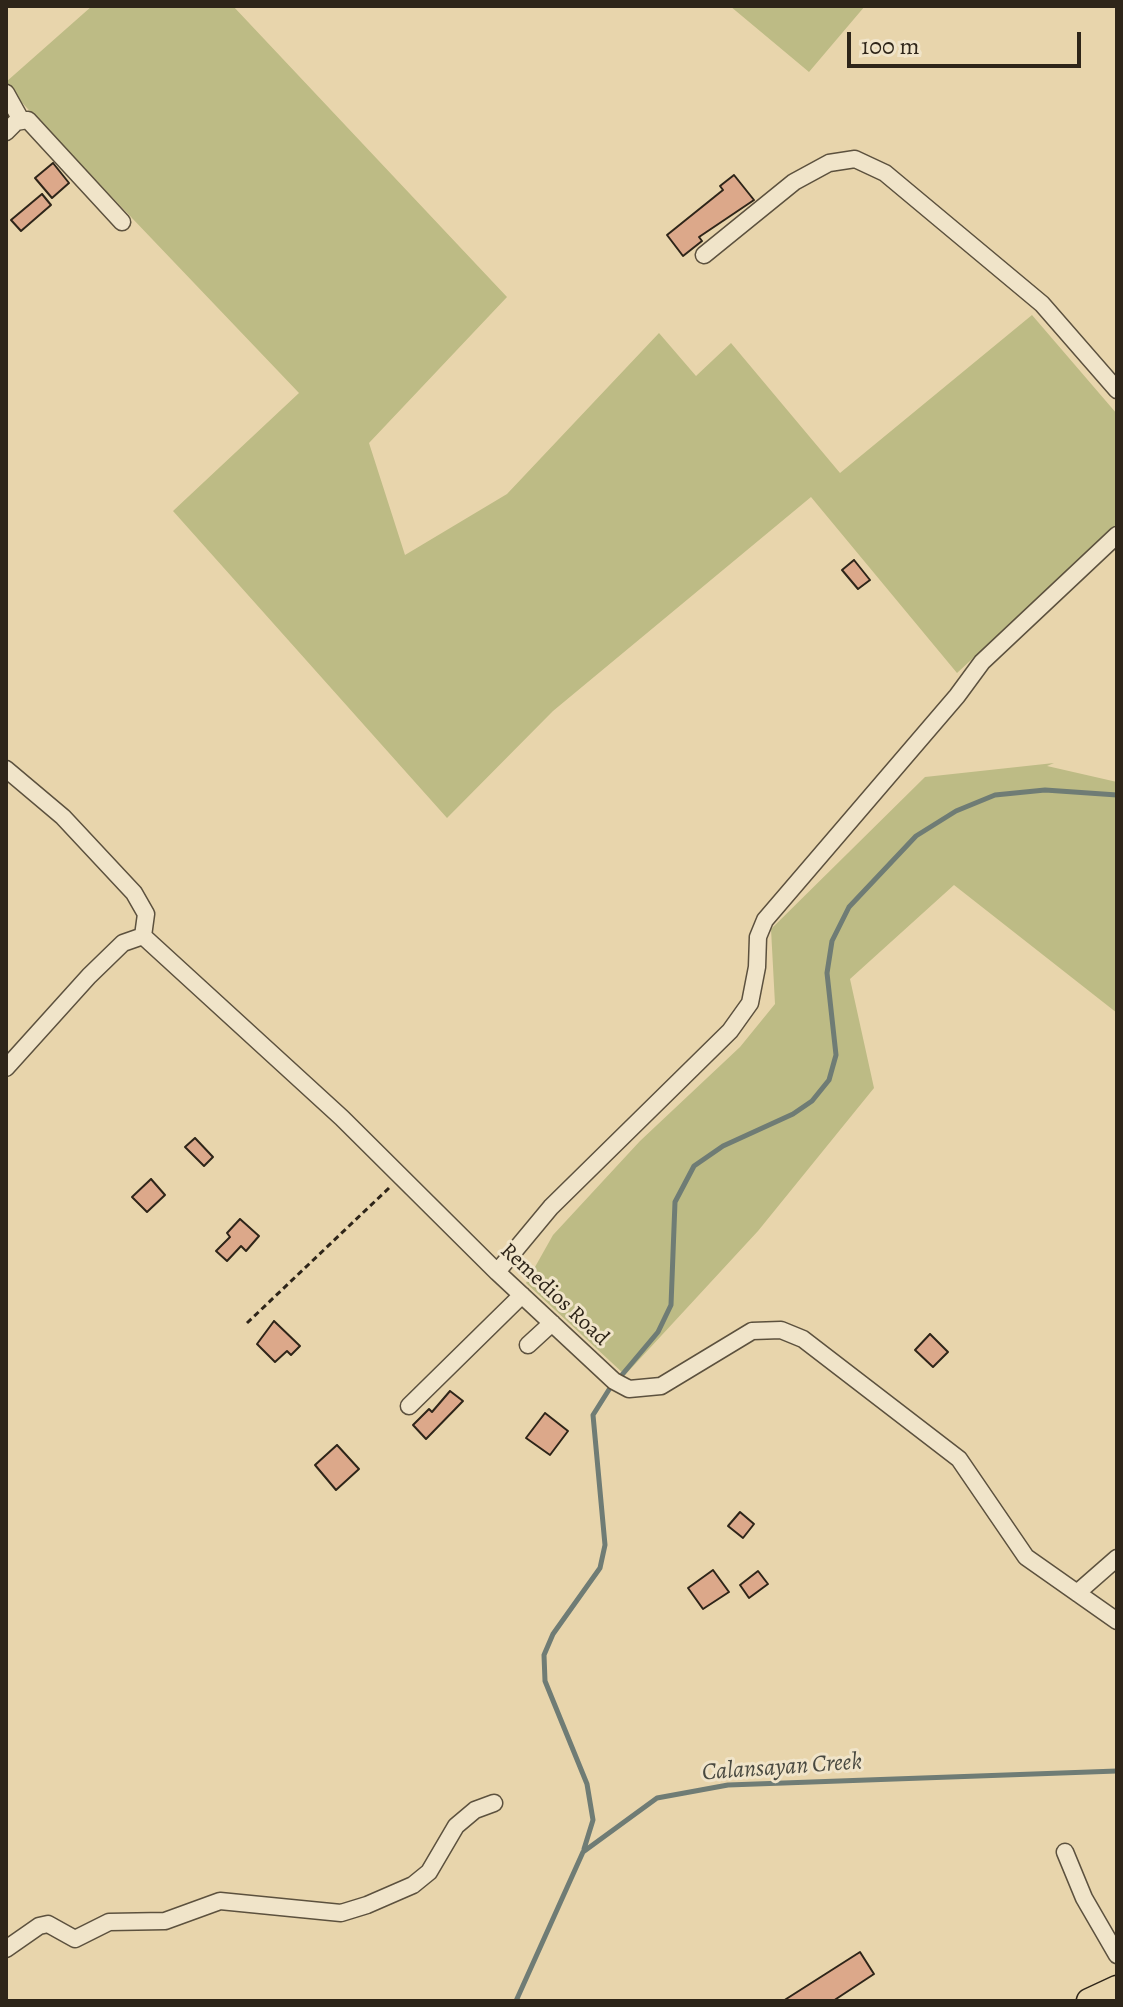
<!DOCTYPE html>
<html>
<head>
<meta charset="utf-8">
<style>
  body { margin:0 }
  #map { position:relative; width:1123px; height:2007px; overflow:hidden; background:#e8d5ac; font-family:Alegreya,serif }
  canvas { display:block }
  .frame { position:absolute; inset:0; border:8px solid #2e2519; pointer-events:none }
  .scale { position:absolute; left:847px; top:32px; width:234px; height:36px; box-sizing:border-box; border:4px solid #2e2519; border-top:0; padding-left:10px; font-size:24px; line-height:28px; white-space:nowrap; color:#2e2519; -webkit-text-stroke:6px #f0e4c9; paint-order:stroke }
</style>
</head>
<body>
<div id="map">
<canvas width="1123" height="2007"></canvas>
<div class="frame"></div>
<div class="scale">100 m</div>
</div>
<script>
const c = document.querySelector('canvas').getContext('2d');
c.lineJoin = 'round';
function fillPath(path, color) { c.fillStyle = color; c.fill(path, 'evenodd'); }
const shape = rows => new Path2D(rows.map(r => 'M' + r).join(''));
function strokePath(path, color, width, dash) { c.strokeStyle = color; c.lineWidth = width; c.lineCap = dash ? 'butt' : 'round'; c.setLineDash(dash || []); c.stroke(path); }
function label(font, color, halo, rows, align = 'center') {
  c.font = font + ' Alegreya,serif'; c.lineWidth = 6; c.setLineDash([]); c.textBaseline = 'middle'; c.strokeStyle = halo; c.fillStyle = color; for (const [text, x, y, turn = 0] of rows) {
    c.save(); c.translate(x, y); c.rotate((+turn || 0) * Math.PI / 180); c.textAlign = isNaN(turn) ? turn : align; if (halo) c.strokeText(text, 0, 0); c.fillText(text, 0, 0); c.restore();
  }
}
const green = shape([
  [92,6,233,6,507,297,369,443,405,555,507,494,659,333,696,376,731,343,840,473,1032,315,1117,414,1117,525,957,673,811,497,553,711,447,818,173,511,299,393,6,86,6,82],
  [730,6,865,6,809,72],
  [1054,763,1047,766,1117,782,1117,1013,954,885,850,979,874,1088,758,1231,625,1375,526,1283,553,1235,640,1141,740,1047,775,1004,771,929,925,777]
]);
const stream = shape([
  [621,1376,658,1332,671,1305,675,1202,694,1166,723,1146,793,1114,812,1101,829,1080,836,1055,827,973,832,941,849,907,916,836,956,811,995,795,1045,790,1117,795],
  [584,1849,593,1820,587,1784,545,1681,544,1655,553,1634,600,1568,605,1545,593,1415,610,1388],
  [516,2001,583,1852,657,1798,728,1785,1117,1771]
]);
const building = shape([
  [53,163,69,183,52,198,35,178,53,163],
  [734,175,754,200,699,237,702,241,683,256,667,235,723,190,720,186,734,175],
  [42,194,51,205,21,231,11,220,42,194],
  [854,560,870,580,858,589,842,570,854,560],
  [195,1138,213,1157,204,1166,185,1147,195,1138],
  [151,1179,165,1195,147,1212,132,1197,151,1179],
  [240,1219,259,1236,246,1251,241,1246,227,1261,216,1251,230,1237,227,1233,240,1219],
  [274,1321,300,1346,291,1355,287,1351,275,1362,257,1344,274,1321],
  [930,1334,948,1352,933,1367,915,1350,930,1334],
  [450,1391,463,1401,426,1439,413,1425,429,1409,432,1412,450,1391],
  [545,1413,568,1431,550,1455,526,1438,545,1413],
  [337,1445,359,1469,336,1490,315,1465,337,1445],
  [740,1512,754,1524,743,1538,728,1526,740,1512],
  [713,1570,729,1592,703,1609,688,1588,713,1570],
  [758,1571,768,1584,749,1598,740,1585,758,1571],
  [860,1952,874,1974,833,2001,783,2001,860,1952]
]);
const path = shape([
  [247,1323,389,1188]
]);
const minor = shape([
  [6,93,21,120],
  [6,132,16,122,28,120,122,222],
  [704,255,794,182,829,163,855,159,885,173,1042,304,1117,390],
  [6,769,63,817,134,893,146,914,143,936],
  [6,1068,89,976,123,943,143,936,342,1118,497,1272,614,1381,629,1389,661,1386,752,1331,781,1330,803,1339,959,1459,1026,1557,1117,1621],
  [497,1272,551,1207,730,1031,750,1003,757,967,758,937,765,920,957,696,982,662,1117,535],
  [528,1345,552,1323],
  [409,1406,522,1295],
  [1077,1593,1117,1558],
  [1065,1852,1084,1898,1117,1955],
  [6,1949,39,1926,48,1924,75,1939,109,1922,165,1921,220,1901,341,1913,367,1905,413,1885,429,1872,456,1826,475,1810,494,1803]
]);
const highway = shape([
  [1089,2001,1117,1988]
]);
const streetNames = [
  ["Remedios Road",554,1295,43]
];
const waterNames = [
  ["Calansayan Creek",782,1768,-4]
];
fillPath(green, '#bdbb85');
strokePath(stream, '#6f7c75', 5);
fillPath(building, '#dca88a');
strokePath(building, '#2e2519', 2);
strokePath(minor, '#5c513e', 19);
strokePath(highway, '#2e2519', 27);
strokePath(path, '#2e2519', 3, [6, 4]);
strokePath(minor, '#f0e4c9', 16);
strokePath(highway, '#e8d5ac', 24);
label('22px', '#2e2519', '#f0e4c9', streetNames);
label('italic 24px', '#494940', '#f0e4c9', waterNames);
</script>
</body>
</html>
